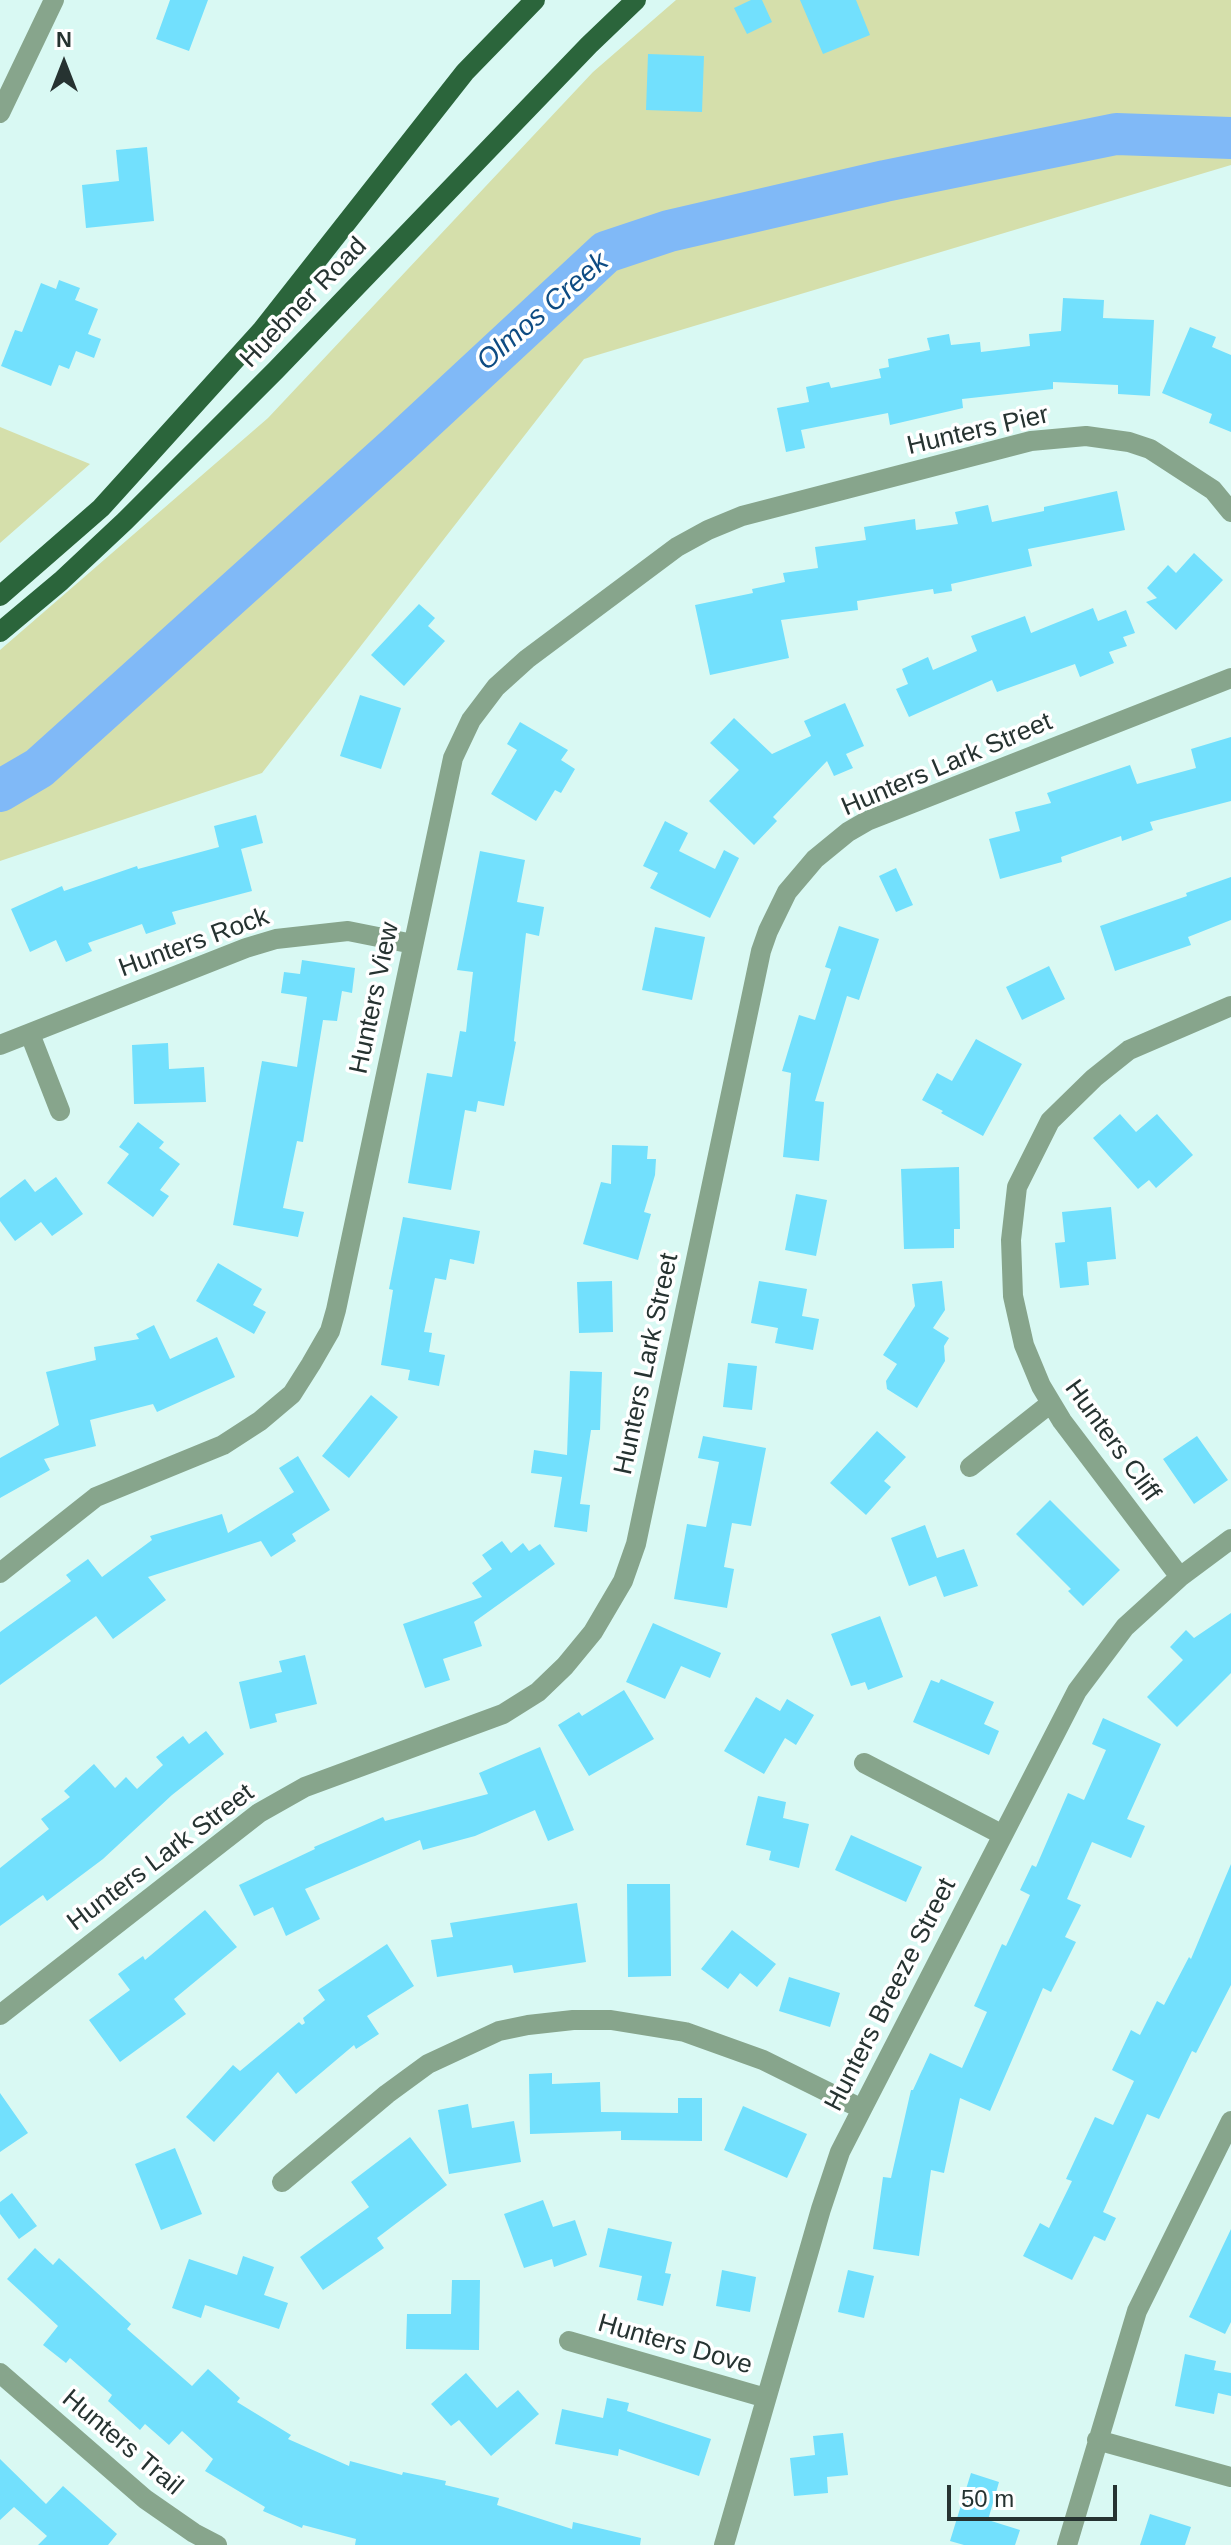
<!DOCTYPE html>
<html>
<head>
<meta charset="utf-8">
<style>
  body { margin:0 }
  #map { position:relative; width:1231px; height:2545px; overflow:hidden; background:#d9f9f3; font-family:Helvetica,sans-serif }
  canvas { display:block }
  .north { position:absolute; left:24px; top:24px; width:80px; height:80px; -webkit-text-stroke:6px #fff; paint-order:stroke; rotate:0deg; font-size:22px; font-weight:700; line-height:32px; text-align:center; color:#263331 }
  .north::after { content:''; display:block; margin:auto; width:28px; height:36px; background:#263331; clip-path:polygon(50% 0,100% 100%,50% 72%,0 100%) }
  .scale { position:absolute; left:947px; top:2485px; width:170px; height:36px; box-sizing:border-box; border:4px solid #263331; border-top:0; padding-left:10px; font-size:24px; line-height:28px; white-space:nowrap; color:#263331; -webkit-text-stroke:6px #fff; paint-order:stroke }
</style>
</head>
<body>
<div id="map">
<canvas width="1231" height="2545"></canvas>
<div class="north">N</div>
<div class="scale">50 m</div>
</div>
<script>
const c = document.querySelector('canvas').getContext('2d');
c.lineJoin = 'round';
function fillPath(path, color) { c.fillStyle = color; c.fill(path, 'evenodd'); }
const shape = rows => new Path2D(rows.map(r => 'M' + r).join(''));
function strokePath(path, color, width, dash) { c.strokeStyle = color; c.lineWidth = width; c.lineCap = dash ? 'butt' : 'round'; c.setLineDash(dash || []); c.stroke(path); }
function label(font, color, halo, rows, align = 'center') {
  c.font = font + ' Helvetica,sans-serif'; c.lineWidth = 7; c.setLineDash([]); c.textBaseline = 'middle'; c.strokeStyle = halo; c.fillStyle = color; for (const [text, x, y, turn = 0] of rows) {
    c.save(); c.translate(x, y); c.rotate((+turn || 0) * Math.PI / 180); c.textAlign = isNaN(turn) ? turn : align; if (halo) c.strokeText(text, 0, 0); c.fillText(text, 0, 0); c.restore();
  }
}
const green = shape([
  [676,0,1231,0,1231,165,584,359,262,773,0,861,0,650,268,418,593,72],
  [0,427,90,464,0,543]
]);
const river = shape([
  [0,791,39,768,399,444,606,252,669,231,885,181,1116,134,1231,138]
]);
const building = shape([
  [170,0,208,0,189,51,156,39],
  [751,0,762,0,772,22,747,34,734,8],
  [800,0,856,0,870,35,823,54],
  [648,54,704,56,702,112,646,110],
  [147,147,154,221,86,228,82,185,119,181,116,150],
  [59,280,80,288,75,300,98,309,88,334,101,339,94,358,76,351,69,369,59,365,51,386,1,366,15,330,22,332,41,283,56,289],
  [1063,298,1104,300,1103,318,1154,320,1150,396,1118,394,1118,385,1053,382,1053,389,962,399,963,408,890,425,888,413,801,430,805,448,786,452,777,408,809,402,806,387,829,382,831,388,881,378,879,369,889,367,888,359,930,350,927,338,949,334,951,345,980,342,981,352,1030,346,1029,334,1061,331],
  [1190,327,1216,337,1212,347,1231,355,1231,432,1209,423,1212,414,1162,393],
  [1117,491,1125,530,1028,549,1032,566,951,584,952,591,934,594,933,589,857,601,858,610,781,620,789,658,710,675,695,605,753,593,752,589,785,582,783,573,818,568,815,547,866,540,864,527,915,519,916,530,958,524,955,512,988,505,992,522,1044,511,1044,507],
  [1194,553,1223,580,1176,630,1146,602,1157,598,1147,588,1168,565,1176,573],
  [419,604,435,618,428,626,445,641,404,686,371,655],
  [1093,608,1098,621,1126,610,1135,633,1123,637,1127,646,1109,652,1114,663,1080,677,1075,664,997,692,992,680,909,717,896,689,908,684,902,669,928,657,933,670,977,651,971,636,1025,616,1031,633],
  [360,695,401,708,381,769,340,756],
  [845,703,864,746,846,754,853,768,834,776,827,761,773,817,777,821,754,845,709,801,739,770,710,743,734,718,772,754,811,736,804,721],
  [520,722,568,750,561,760,575,769,561,793,555,790,536,821,491,794,517,750,507,744],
  [1231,737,1231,801,1150,822,1153,830,1122,841,1121,836,1061,857,1062,862,1000,879,989,839,1020,831,1015,812,1051,803,1047,793,1130,765,1137,784,1196,768,1191,749],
  [256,815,263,843,241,849,252,891,172,912,176,924,146,934,142,924,88,943,92,951,66,962,56,940,30,952,11,909,62,886,64,891,137,866,138,869,219,847,214,826],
  [665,821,688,833,679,851,715,869,724,850,739,858,710,918,650,888,658,873,643,866],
  [480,851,525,860,517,902,544,907,539,936,526,933,514,1041,516,1042,504,1106,478,1101,476,1112,465,1110,451,1190,408,1183,427,1073,452,1077,460,1031,466,1032,473,972,457,970],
  [896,868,913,905,896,912,879,876],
  [1231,877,1231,920,1188,937,1191,945,1115,971,1100,926,1187,896,1186,893],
  [839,926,879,939,859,1000,847,996,815,1101,824,1102,819,1161,783,1157,791,1073,782,1071,799,1015,815,1020,831,969,825,967],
  [655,927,705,937,692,1000,642,990],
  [302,960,355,968,352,993,342,991,337,1021,323,1020,303,1142,297,1141,283,1208,304,1212,298,1237,233,1225,262,1061,297,1067,307,997,281,993,284,972,300,974],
  [1049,966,1065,999,1022,1020,1006,987],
  [976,1039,1022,1064,983,1136,941,1113,943,1111,922,1100,937,1073,952,1081],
  [168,1043,169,1069,204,1067,206,1102,134,1104,132,1045],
  [1120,1114,1136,1132,1157,1114,1193,1155,1156,1188,1149,1180,1138,1189,1093,1138],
  [138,1122,164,1142,159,1148,180,1164,160,1190,169,1196,153,1217,107,1183,129,1154,119,1147],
  [612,1145,648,1146,647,1159,656,1159,655,1175,644,1212,651,1214,638,1260,583,1244,601,1182,611,1184],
  [959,1167,960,1229,954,1229,954,1248,904,1249,901,1169],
  [56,1177,83,1214,52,1236,41,1222,15,1241,0,1221,0,1198,25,1179,35,1192],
  [796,1194,827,1200,816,1256,785,1250],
  [1111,1207,1116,1259,1087,1262,1089,1285,1060,1288,1055,1243,1065,1242,1062,1212],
  [403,1217,480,1231,474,1264,450,1259,446,1280,435,1278,424,1332,432,1333,429,1352,445,1355,439,1386,408,1380,410,1370,381,1365,393,1290,389,1289],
  [218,1263,262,1289,253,1305,266,1312,254,1334,196,1301],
  [612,1281,613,1332,579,1333,577,1282],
  [759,1281,807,1289,802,1316,819,1319,813,1350,775,1343,778,1328,751,1323],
  [942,1281,945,1310,933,1328,949,1338,944,1346,945,1361,917,1408,887,1389,886,1381,897,1364,883,1355,915,1306,912,1284],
  [154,1325,170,1359,217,1337,235,1377,157,1412,153,1404,90,1420,96,1446,44,1459,50,1470,0,1498,0,1458,59,1425,46,1372,96,1360,94,1347,139,1339,136,1334],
  [728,1363,757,1366,752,1410,723,1407],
  [570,1371,602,1372,600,1430,591,1430,580,1504,590,1505,587,1532,554,1527,562,1477,531,1473,534,1450,567,1455],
  [371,1395,398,1417,349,1478,322,1456],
  [877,1431,906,1457,884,1481,891,1487,866,1515,830,1483],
  [703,1436,766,1448,751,1526,732,1523,724,1567,734,1569,727,1608,674,1599,687,1524,706,1527,719,1462,698,1458],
  [1197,1436,1228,1480,1194,1504,1163,1459],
  [298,1456,330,1510,292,1534,296,1541,271,1557,261,1541,148,1577,166,1600,113,1639,96,1616,0,1685,0,1632,71,1581,66,1575,88,1559,102,1577,152,1540,150,1536,222,1514,228,1533,294,1492,279,1468],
  [1050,1500,1120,1570,1083,1606,1068,1591,1071,1589,1016,1534],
  [925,1525,937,1558,964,1549,978,1586,944,1597,936,1576,909,1586,891,1538],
  [502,1541,511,1553,523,1543,529,1551,540,1544,555,1564,474,1622,482,1646,443,1659,450,1680,425,1688,403,1624,482,1597,472,1583,492,1569,482,1555],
  [1231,1613,1231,1673,1177,1727,1147,1697,1183,1660,1170,1647,1186,1630,1194,1638],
  [880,1616,903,1677,868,1690,865,1682,851,1686,831,1634],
  [653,1623,721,1653,710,1678,681,1666,665,1699,626,1682],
  [305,1655,317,1704,275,1714,277,1722,250,1729,239,1682,282,1672,279,1661],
  [941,1679,994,1702,984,1724,999,1731,989,1755,913,1722,931,1680,939,1683],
  [624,1690,654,1739,589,1776,558,1725,579,1712,582,1716],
  [756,1697,780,1711,787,1699,814,1715,796,1745,785,1738,764,1774,724,1751],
  [1103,1718,1161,1744,1127,1819,1145,1826,1131,1858,1092,1842,1067,1899,1081,1905,1065,1937,1076,1942,1051,1992,1043,1988,990,2111,960,2098,944,2173,931,2170,919,2256,873,2249,883,2177,891,2178,911,2090,913,2090,930,2053,962,2068,987,2012,974,2006,1002,1944,1006,1946,1030,1895,1020,1890,1032,1865,1036,1867,1068,1793,1084,1800,1106,1750,1092,1744],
  [206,1731,224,1754,172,1795,103,1859,47,1901,43,1895,0,1926,0,1868,49,1829,41,1819,70,1797,64,1791,94,1764,115,1788,126,1777,137,1789,163,1765,156,1757,183,1736,189,1744],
  [540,1747,574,1830,548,1841,535,1810,475,1836,423,1850,420,1840,305,1889,320,1919,286,1936,273,1907,254,1916,239,1885,315,1849,314,1847,383,1817,385,1821,488,1794,479,1773],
  [758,1796,786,1802,783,1818,809,1824,799,1868,769,1860,771,1851,746,1845],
  [851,1835,922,1867,906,1902,835,1870],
  [1231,1864,1231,1985,1196,2053,1192,2051,1159,2119,1147,2114,1103,2212,1116,2218,1105,2241,1094,2236,1072,2280,1023,2256,1040,2223,1049,2228,1072,2181,1066,2179,1095,2117,1113,2125,1134,2081,1112,2070,1131,2030,1140,2035,1157,2001,1164,2005,1189,1957,1191,1959],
  [627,1884,670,1884,671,1976,628,1977],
  [577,1903,586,1962,514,1973,512,1965,437,1977,431,1940,453,1937,450,1923],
  [205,1910,237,1947,174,1999,186,2014,120,2062,89,2020,130,1990,118,1974,143,1956,145,1960],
  [732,1930,776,1964,757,1987,740,1973,728,1989,701,1969],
  [387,1944,414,1986,367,2016,379,2034,356,2049,354,2045,296,2094,278,2072,214,2142,186,2117,233,2065,240,2071,299,2022,302,2025,305,2023,303,2018,325,2000,318,1990],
  [789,1977,840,1993,830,2027,779,2011],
  [552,2073,552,2084,600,2082,601,2112,678,2113,678,2098,702,2098,702,2141,621,2140,621,2131,530,2134,529,2074],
  [0,2093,28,2133,0,2152],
  [468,2104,472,2128,514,2121,521,2162,449,2174,438,2110],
  [743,2106,807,2134,787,2178,724,2150],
  [410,2137,447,2185,377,2238,384,2248,323,2290,300,2257,369,2207,351,2182],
  [175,2148,202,2214,161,2230,135,2164],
  [12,2193,37,2226,19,2239,0,2214,0,2202],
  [543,2200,553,2227,575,2220,587,2255,554,2267,552,2259,524,2268,504,2214],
  [608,2228,672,2242,665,2273,671,2274,663,2306,637,2300,642,2276,599,2267],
  [1231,2229,1231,2322,1225,2334,1189,2317],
  [35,2248,53,2265,59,2258,131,2324,127,2329,192,2386,208,2369,240,2398,237,2402,291,2435,288,2439,349,2466,350,2461,402,2475,403,2472,446,2481,445,2485,499,2498,497,2505,572,2529,573,2522,641,2538,640,2545,355,2545,356,2539,303,2525,302,2528,263,2511,265,2507,205,2471,213,2459,182,2431,169,2445,145,2424,140,2430,108,2401,112,2395,70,2358,66,2363,43,2345,58,2326,7,2279],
  [243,2256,274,2267,264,2295,288,2303,279,2329,205,2305,201,2318,172,2308,189,2259,237,2275],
  [722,2270,756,2277,750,2312,716,2306],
  [848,2270,874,2276,864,2318,838,2312],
  [452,2280,480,2280,479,2350,406,2349,407,2314,451,2314],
  [1185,2354,1216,2361,1214,2370,1231,2373,1231,2396,1218,2393,1214,2414,1175,2406],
  [466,2373,497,2408,518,2390,539,2414,491,2456,459,2420,451,2426,431,2404],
  [607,2398,629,2403,627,2411,711,2439,699,2476,619,2449,618,2456,555,2444,562,2409,603,2418],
  [843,2433,848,2475,827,2477,828,2493,794,2496,790,2458,815,2455,813,2436],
  [0,2459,46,2504,63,2486,117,2534,108,2545,38,2545,47,2536,14,2507,0,2520],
  [971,2473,999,2482,988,2520,1020,2530,1015,2545,964,2545,950,2541],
  [1150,2514,1191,2527,1185,2545,1140,2545]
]);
const minor = shape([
  [0,113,54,0],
  [30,1034,60,1111],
  [0,1045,246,948,276,939,348,931,413,944],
  [970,1467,1051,1403],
  [0,1573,96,1497,223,1445,260,1421,292,1394,311,1364,330,1331,336,1310,453,758,471,720,496,687,527,659,677,547,708,530,742,516,1031,441,1086,436,1129,442,1150,449,1213,490,1231,512],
  [1180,1577,1062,1421,1041,1386,1024,1345,1013,1296,1011,1240,1017,1187,1050,1121,1094,1078,1129,1050,1231,1006],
  [864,1763,1001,1834],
  [0,2015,259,1813,305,1787,503,1714,538,1692,565,1666,593,1632,623,1581,636,1544,761,951,768,931,787,892,815,859,848,832,867,821,1231,678],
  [282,2182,387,2094,428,2064,499,2031,528,2025,573,2020,611,2020,685,2032,763,2060,862,2109],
  [569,2341,766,2398],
  [0,2373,145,2499,194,2533,217,2545],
  [1097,2440,1231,2477],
  [724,2545,821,2209,840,2152,862,2109,1077,1691,1125,1627,1180,1577,1231,1539],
  [1067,2545,1137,2311,1231,2121]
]);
const major = shape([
  [0,596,101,508,262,330,465,72,535,0],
  [0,632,61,581,125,521,276,370,589,45,636,0]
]);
const streetNames = [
  ["Huebner Road",304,303,-46],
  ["Hunters Pier",978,431,-13],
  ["Hunters Lark Street",947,765,-23],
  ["Hunters Rock",194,943,-20],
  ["Hunters View",375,998,-78],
  ["Hunters Lark Street",647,1364,-78],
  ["Hunters Cliff",1112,1441,54],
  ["Hunters Lark Street",161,1858,-37],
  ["Hunters Breeze Street",891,1995,-63],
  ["Hunters Dove",675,2345,16],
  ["Hunters Trail",122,2443,40]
];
const waterNames = [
  ["Olmos Creek",543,312,-41]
];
fillPath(green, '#d5dfab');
strokePath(river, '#80b9f7', 42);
fillPath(building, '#72e0fd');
strokePath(minor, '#87a58c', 20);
strokePath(major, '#2b653b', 20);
label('26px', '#263331', '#fff', streetNames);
label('italic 28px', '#0e4c83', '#fff', waterNames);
</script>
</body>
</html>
